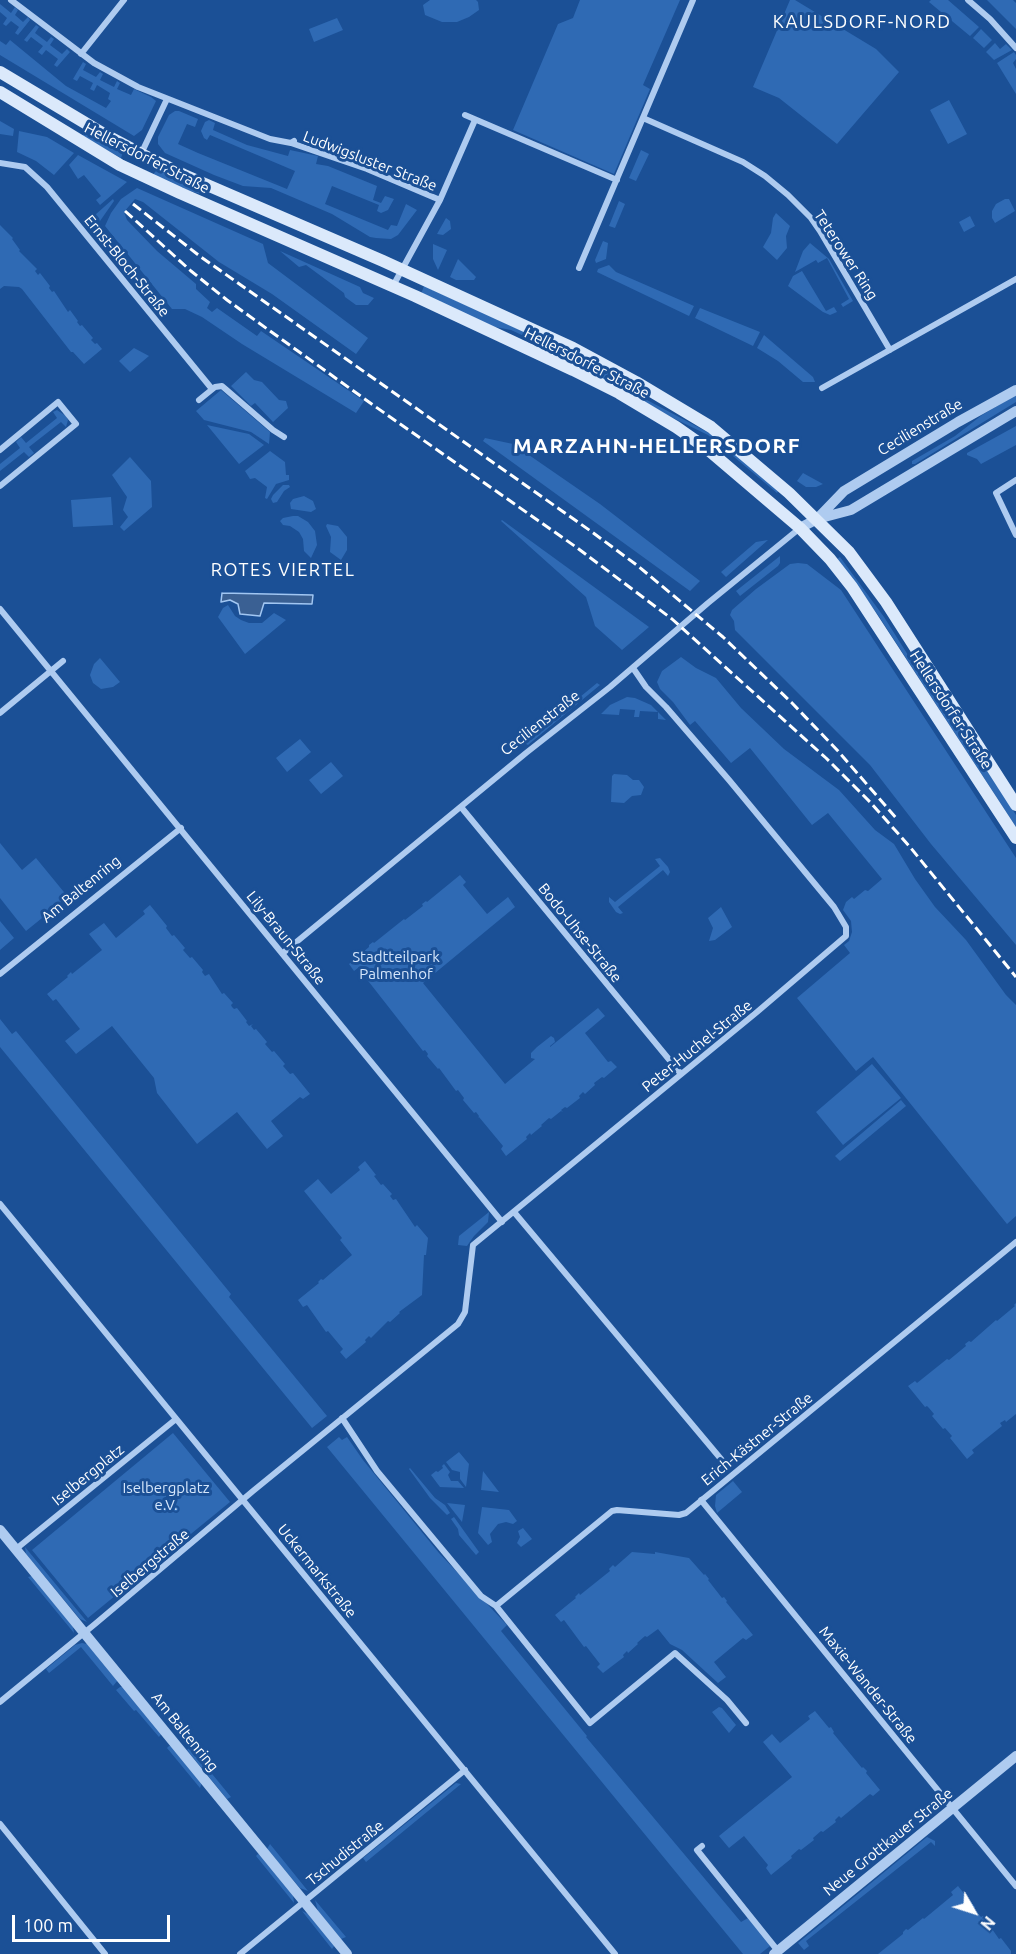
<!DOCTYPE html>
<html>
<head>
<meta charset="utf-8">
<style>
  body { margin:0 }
  #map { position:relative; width:1016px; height:1954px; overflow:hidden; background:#1b5096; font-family:Ubuntu,sans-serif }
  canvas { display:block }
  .north { position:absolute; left:944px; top:1882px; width:60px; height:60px; -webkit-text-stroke:4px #1b5096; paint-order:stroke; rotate:129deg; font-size:16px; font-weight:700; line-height:24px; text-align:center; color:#fff }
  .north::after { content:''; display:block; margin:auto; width:21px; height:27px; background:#fff; clip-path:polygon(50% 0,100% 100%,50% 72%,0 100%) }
  .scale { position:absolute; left:12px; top:1915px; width:158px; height:27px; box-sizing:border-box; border:3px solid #fff; border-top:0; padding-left:8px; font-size:18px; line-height:21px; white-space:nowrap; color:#fff; -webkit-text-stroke:4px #1b5096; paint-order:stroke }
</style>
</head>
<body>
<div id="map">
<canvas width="1016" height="1954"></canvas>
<div class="north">N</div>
<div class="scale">100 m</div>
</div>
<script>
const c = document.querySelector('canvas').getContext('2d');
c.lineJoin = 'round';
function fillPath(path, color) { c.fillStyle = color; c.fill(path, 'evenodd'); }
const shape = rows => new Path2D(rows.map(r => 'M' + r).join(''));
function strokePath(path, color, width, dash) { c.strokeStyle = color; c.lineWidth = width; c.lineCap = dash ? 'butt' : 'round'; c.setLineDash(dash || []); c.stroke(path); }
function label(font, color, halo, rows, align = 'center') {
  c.font = font + ' Ubuntu,sans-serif'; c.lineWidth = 6; c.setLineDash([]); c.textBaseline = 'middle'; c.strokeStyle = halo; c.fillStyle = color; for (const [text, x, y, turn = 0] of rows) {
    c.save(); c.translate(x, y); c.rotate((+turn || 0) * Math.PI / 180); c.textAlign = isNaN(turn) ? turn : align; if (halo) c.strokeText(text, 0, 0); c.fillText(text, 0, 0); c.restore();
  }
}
const green = shape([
  [430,0,476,0,478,2,479,10,469,17,457,22,442,22,425,15,423,5],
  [580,0,680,0,643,85,650,89,614,174,513,130,558,24,573,18],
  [790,0,795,0,876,49,899,72,837,144,779,98,753,87],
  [931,0,948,0,979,27,970,36,929,2],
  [987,0,1013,0,1016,3,1016,29],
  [0,4,11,13,15,7,18,10,15,15,23,22,28,17,30,20,18,35,15,33,19,27,11,21,6,26,3,24,7,18,0,12],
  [337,18,343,30,314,42,309,29],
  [36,25,39,27,35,33,47,42,51,37,54,39,50,45,62,54,67,49,70,52,57,67,54,65,58,59,46,50,42,55,38,52,43,46,31,37,27,42,24,40],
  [981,29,992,40,984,48,973,38],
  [10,40,66,86,106,108,111,101,108,99,110,93,97,85,94,91,90,89,93,83,80,76,77,81,73,79,83,62,86,64,83,70,96,77,100,72,103,74,100,80,114,87,117,81,120,83,117,89,131,95,134,89,151,97,156,101,142,130,134,136,0,55,0,41,6,45],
  [995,43,1000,49,1006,44,1012,50,994,60,986,52],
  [1014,52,1016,55,1016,59,1013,63,1016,69,1016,94,997,63],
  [949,100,967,134,948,144,930,110],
  [175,111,179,111,198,119,195,127,187,124,178,144,198,153,287,189,295,171,210,135,207,140,204,138,201,131,205,122,209,120,215,123,213,130,247,145,288,156,290,150,318,156,316,164,328,166,377,186,373,200,381,203,385,196,394,199,388,210,381,213,377,211,379,205,332,186,325,204,388,230,391,225,397,226,406,204,417,210,398,235,391,239,376,238,370,237,332,214,271,188,243,186,214,175,165,153,158,144,158,137,169,115],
  [0,121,14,129,13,136,0,134],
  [19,131,47,137,74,153,54,175,36,161,17,152],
  [84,133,123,152,121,158,82,136],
  [641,150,649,154,636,181,629,178],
  [78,155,127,182,100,205,96,200,101,196,84,175,78,179,69,165],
  [157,169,205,191,204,195,177,187,153,175],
  [137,188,263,244,268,263,368,338,356,354,272,294,219,262,143,202,135,199,124,212,127,220,157,251,196,284,196,289,210,302,207,308,212,312,217,308,257,336,261,331,364,401,356,413,242,344,202,317,185,309,172,309,105,226,111,213,121,199],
  [113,199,114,201,100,221,95,215],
  [1005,199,1009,199,1015,211,995,223,992,218,992,211,996,204],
  [619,201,625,204,615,228,609,226],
  [776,213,790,226,786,236,787,248,777,260,763,247,771,233,773,218],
  [970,216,975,226,964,232,959,222],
  [446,218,450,221,451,229,443,235,437,234],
  [0,225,13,238,12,239,20,250,19,251,37,269,35,271,38,275,40,273,50,286,49,288,52,292,54,291,68,312,70,310,78,321,77,322,80,326,82,325,93,338,91,340,95,344,97,343,102,349,84,364,73,352,71,352,22,289,19,287,4,286,0,289],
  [603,241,608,243,606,259,596,263,595,260],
  [810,243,829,259,853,301,843,307,841,304,849,299,827,258,818,263,816,260,795,272,803,251],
  [433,244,447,250,438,270,433,259],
  [280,251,360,287,363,293,374,298,368,305,356,305,345,297,344,293,306,265,299,267],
  [458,259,476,277,474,280,456,280,450,277],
  [609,265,616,272,694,306,689,316,597,272,598,269],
  [802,271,826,311,834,307,837,312,830,315,823,312,788,286,793,276],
  [424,286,559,348,560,351,556,351,511,330,495,327,421,294],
  [700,308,760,332,753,346,695,318],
  [764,335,813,377,815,382,803,382,778,361,757,348],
  [134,348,149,356,130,372,119,361],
  [574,357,617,377,619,382,613,384,574,364,572,360],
  [246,372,254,380,262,382,279,400,286,401,288,408,273,422,255,403,251,406,231,386],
  [221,390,270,432,269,444,251,432,204,420,196,411],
  [630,391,711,434,779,490,777,493,708,435,673,418,629,393],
  [1016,395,1016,402,998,413,915,464,912,464,912,461,955,436,982,415],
  [57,410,66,416,68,420,66,427,61,422,29,447,34,453,29,457,24,452,0,471,0,464,20,448,16,442,21,437,26,443,57,418,53,412],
  [207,425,249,434,264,445,239,464],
  [1016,426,1016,445,981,464,977,459,967,455,967,453],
  [485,438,513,444,600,504,700,581,690,591,483,441],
  [270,451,285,462,286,475,289,475,289,480,276,484,267,499,265,498,267,487,255,478,250,479,245,471],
  [130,457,151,481,152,507,124,531,120,527,128,517,123,510,127,497,112,475],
  [803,473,823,484,816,487,806,487,797,481],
  [283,485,289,485,290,487,284,491,277,502,273,503,271,499,273,495],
  [304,496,313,501,316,509,311,512,291,509,290,503,293,499],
  [111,497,113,525,73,527,71,500],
  [293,516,298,516,308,522,315,531,317,545,311,558,304,551,303,539,299,532,290,526,283,525,280,521,283,518],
  [502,520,649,627,622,650,595,626,586,597,501,521],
  [327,524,338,526,347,537,347,550,341,560,330,552,331,537,326,526],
  [768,540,726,577,721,572,756,542],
  [780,556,780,563,778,566,740,596,736,591],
  [840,557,884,617,913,663,931,687,990,775,1016,815,1016,827,878,615,837,559],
  [798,563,807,564,841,590,1016,858,1016,945,931,844,870,765,735,630,734,621,730,615,732,610,756,589,790,564],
  [228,605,235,616,241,620,249,623,262,623,274,613,286,620,245,654,218,617,223,608],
  [681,657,696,668,716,678,741,708,784,749,839,790,875,830,894,844,915,879,935,907,966,940,1006,995,1016,1005,1016,1216,1007,1224,873,1057,856,1071,797,998,850,953,844,945,849,941,852,932,851,921,843,910,846,902,852,897,854,899,865,890,868,891,882,879,828,813,812,825,750,748,731,763,695,721,690,725,673,702,660,689,657,682,662,671],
  [100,658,120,682,113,687,101,689,93,683,90,675,94,664],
  [597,683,600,685,528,745,524,743],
  [627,697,635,698,651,705,666,720,658,719,658,712,640,711,639,717,634,717,635,710,620,709,619,715,601,714,610,705],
  [300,739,311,752,287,772,276,758],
  [331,762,343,776,321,794,309,780],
  [614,774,627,775,633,780,639,780,644,787,641,795,632,796,624,803,611,802,612,776],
  [0,843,22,870,36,858,68,897,26,931,0,898],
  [660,858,668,867,670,872,668,876,663,870,618,907,623,913,620,914,616,912,609,902,609,897,615,902,660,866,655,859],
  [460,875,466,882,463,885,487,914,508,897,515,907,423,983,505,1084,535,1059,531,1058,531,1053,537,1047,551,1036,554,1038,555,1042,550,1046,550,1047,598,1008,605,1016,585,1033,608,1062,611,1061,617,1067,604,1078,602,1077,594,1083,595,1085,585,1094,583,1092,579,1096,580,1098,567,1108,565,1107,561,1110,563,1112,561,1111,551,1119,549,1118,541,1125,542,1126,531,1135,530,1133,526,1137,527,1139,506,1156,501,1149,503,1146,479,1117,478,1118,479,1116,476,1112,474,1113,463,1100,464,1098,458,1090,456,1091,439,1068,438,1069,427,1056,428,1054,425,1050,423,1051,358,968,354,971,349,964,369,947,369,945,373,942,374,943,404,919,405,920,423,906,422,904,426,901,427,902],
  [150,905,167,926,166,928,172,936,174,935,185,948,183,950,190,958,192,957,203,970,202,972,205,976,209,974,222,994,224,993,233,1003,231,1005,232,1007,234,1009,237,1008,247,1021,246,1022,249,1026,253,1024,251,1026,254,1030,256,1029,267,1042,265,1044,272,1052,274,1051,285,1064,283,1066,290,1074,293,1073,310,1094,303,1099,300,1097,271,1121,283,1136,267,1149,237,1112,197,1144,157,1093,154,1078,112,1026,76,1054,65,1041,80,1029,56,999,53,1001,47,994,68,977,67,976,71,972,72,974,102,950,89,934,104,923,116,938,145,914,143,911],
  [721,907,732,927,715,940,709,941,713,928,708,918],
  [0,921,14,938,0,950],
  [0,1019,12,1034,16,1031,231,1294,229,1297,327,1416,312,1428,0,1047],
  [872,1064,901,1098,843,1145,816,1112],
  [901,1100,906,1106,840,1161,835,1156],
  [365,1161,376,1175,374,1176,381,1185,383,1184,392,1194,390,1196,393,1200,396,1199,415,1227,417,1225,428,1238,426,1255,424,1255,422,1295,399,1312,400,1313,390,1322,388,1321,371,1338,369,1336,365,1340,366,1342,346,1359,340,1352,343,1349,328,1331,326,1332,307,1305,303,1307,298,1300,319,1283,318,1282,321,1279,323,1280,352,1255,340,1240,342,1238,304,1191,318,1179,331,1194,360,1170,358,1167],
  [489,1212,488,1222,474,1236,467,1246,458,1245,459,1236],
  [1016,1303,1016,1414,1006,1422,1005,1420,1000,1423,1002,1426,972,1450,974,1453,967,1459,950,1438,952,1436,945,1428,943,1429,932,1416,934,1414,929,1408,927,1406,925,1407,908,1386,915,1381,917,1383,947,1359,949,1360,966,1346,965,1344,969,1341,971,1342,996,1320,997,1321,1015,1306,1014,1305],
  [173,1433,230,1502,88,1618,32,1550],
  [339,1437,342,1440,347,1437,363,1460,439,1553,507,1625,501,1631,587,1736,586,1737,741,1922,748,1918,769,1943,770,1946,760,1954,743,1954,327,1447],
  [459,1452,469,1464,466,1487,460,1479,460,1472,452,1470,446,1462],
  [444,1464,450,1472,448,1475,451,1481,458,1481,464,1488,440,1487,431,1475,436,1471,438,1472,443,1468,442,1466],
  [410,1468,435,1498,445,1505,450,1513,447,1515,430,1498,409,1469],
  [483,1471,499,1492,481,1490],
  [733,1481,742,1492,717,1513,715,1506,716,1495],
  [447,1503,465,1505,462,1522],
  [482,1507,509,1510,517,1521,513,1524,506,1522,498,1524,490,1534,492,1542,488,1545,478,1533],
  [454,1517,479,1552,476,1555,459,1535,458,1529,451,1519],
  [523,1528,532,1539,521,1547,517,1543,520,1537,518,1531],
  [25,1547,87,1622,80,1619,26,1554],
  [632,1552,655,1554,655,1552,689,1558,704,1575,705,1574,709,1579,708,1580,722,1598,724,1597,727,1601,726,1602,753,1635,746,1640,743,1638,714,1662,726,1677,718,1683,682,1650,670,1644,658,1629,647,1637,645,1636,637,1643,638,1644,628,1653,627,1651,623,1655,624,1657,603,1673,597,1667,600,1664,586,1646,584,1647,564,1620,561,1622,555,1615,576,1598,575,1597,579,1593,580,1595,610,1571,609,1569,613,1565,615,1567],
  [32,1576,73,1627,74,1633,28,1577],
  [82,1643,87,1644,118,1680,113,1686,81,1647,49,1673,46,1669,75,1645],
  [120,1687,123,1687,162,1733,159,1737,136,1710,134,1711,116,1690],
  [719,1707,722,1708,736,1725,729,1733,712,1712],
  [815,1711,829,1728,831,1727,834,1732,833,1733,862,1768,863,1767,867,1771,866,1773,880,1790,873,1796,870,1794,841,1818,839,1816,835,1820,836,1822,823,1832,821,1831,813,1838,814,1840,801,1850,799,1849,791,1856,792,1858,771,1875,766,1868,768,1865,744,1836,729,1848,719,1836,792,1777,763,1742,772,1734,780,1743,810,1719,808,1716],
  [169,1746,172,1746,202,1782,200,1788,167,1748],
  [190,1747,231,1797,227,1799,187,1750],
  [456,1783,461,1784,366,1862,363,1858],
  [927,1837,935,1841,935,1846,931,1842,806,1941,809,1946,804,1950,798,1943],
  [270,1844,308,1891,300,1888,267,1849],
  [258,1854,261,1855,293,1895,294,1903,256,1856],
  [958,1886,975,1907,974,1909,981,1917,983,1916,999,1939,1001,1938,1011,1951,1011,1954,878,1954,903,1934,903,1932,906,1929,908,1930,923,1918,924,1919,953,1895,951,1892],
  [315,1900,346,1937,341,1939,318,1911],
  [302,1911,308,1914,335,1945,332,1949]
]);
const water = shape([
  [222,593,313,595,312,604,264,603,260,616,240,614,238,604,230,600,221,602,222,593]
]);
const minor = shape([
  [11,0,94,63,138,87,270,139,291,143,294,141],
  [968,0,990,19,1016,48],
  [81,54,124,0],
  [465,115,617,180],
  [643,118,743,162,765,176,788,195,811,218,820,231,890,350],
  [291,143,367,169,440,200],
  [141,154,167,99],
  [0,163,25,167,47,187,212,389],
  [579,268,693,0],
  [393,286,440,200,475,120],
  [822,388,1016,279],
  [199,400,215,387,222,386,273,430,284,437],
  [0,450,58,402,76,424,0,486],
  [1016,480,996,493,1016,535],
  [0,609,502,1222],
  [0,713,63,661],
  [461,807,681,1074],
  [283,953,526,753,610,687,708,603,800,528],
  [0,974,181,828],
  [0,1204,615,1954],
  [514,1212,726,1465],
  [342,1418,377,1471,481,1596,496,1606,590,1723,675,1653,727,1700,746,1723],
  [701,1500,1016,1886],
  [16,1549,176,1419],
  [496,1606,612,1511,617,1510,679,1515,686,1513,1016,1242],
  [0,1702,95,1624,253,1491,458,1324,465,1312,473,1245,757,1012,846,936,846,927,834,907,729,780,666,707,646,687,633,668],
  [0,1824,105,1954],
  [702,1846,697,1850,778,1951],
  [240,1954,465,1770]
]);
const tertiary = shape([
  [817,519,844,491,958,422,1016,390],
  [800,528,817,519,851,510,1016,411],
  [0,1530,347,1954],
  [774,1954,1016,1756]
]);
const secondary = shape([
  [0,72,102,133,151,159,184,175,383,261,573,348,636,382,711,427,789,493,849,552,886,602,1016,805],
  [0,92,120,165,180,193,415,296,573,370,619,393,676,427,706,448,800,528,830,559,852,587,1016,838]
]);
const rail = shape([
  [133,204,201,257,592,532,638,566,723,637,792,703,838,751,897,819],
  [125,211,191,271,227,300,373,405,576,547,672,619,826,758,871,803,910,847,1016,977]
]);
const streetNames = [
  ["Hellersdorfer Straße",147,158,27],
  ["Ludwigsluster Straße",370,161,21],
  ["Teterower Ring",846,255,57],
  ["Ernst-Bloch-Straße",127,266,51],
  ["Hellersdorfer Straße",587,363,27],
  ["Cecilienstraße",920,427,-31],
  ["Hellersdorfer Straße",951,710,57],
  ["Cecilienstraße",540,723,-38],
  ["Am Baltenring",81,889,-39],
  ["Bodo-Uhse-Straße",580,933,51],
  ["Lily-Braun-Straße",286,938,51],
  ["Peter-Huchel-Straße",697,1046,-39],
  ["Erich-Kästner-Straße",757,1439,-39],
  ["Iselbergplatz",88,1475,-39],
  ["Iselbergstraße",150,1563,-40],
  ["Uckermarkstraße",317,1571,51],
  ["Maxie-Wander-Straße",868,1685,51],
  ["Am Baltenring",185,1732,51],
  ["Neue Grottkauer Straße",888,1842,-39],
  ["Tschudistraße",345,1853,-39]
];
const parkNames = [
  ["Stadtteilpark",396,957],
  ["Palmenhof",396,974],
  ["Iselbergplatz",166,1488],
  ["e.V.",166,1505]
];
const quarterNames = [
  ["KAULSDORF-NORD",862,22],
  ["ROTES VIERTEL",283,570]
];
const districtNames = [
  ["MARZAHN-HELLERSDORF",657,446]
];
fillPath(green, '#2f6ab4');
fillPath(water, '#3a6093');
strokePath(water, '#a1c6f2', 1.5);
strokePath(minor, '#aecbf0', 6);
strokePath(tertiary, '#aecbf0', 10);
strokePath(secondary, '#dbe9fb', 12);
strokePath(rail, '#fff', 3, [10, 4.5]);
label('15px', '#fff', '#1b5096', streetNames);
label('15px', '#d5e6fb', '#1b5096', parkNames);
c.letterSpacing = '1.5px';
label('18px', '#fff', '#1b5096', quarterNames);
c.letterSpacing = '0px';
c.letterSpacing = '1.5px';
label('bold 21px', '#fff', '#1b5096', districtNames);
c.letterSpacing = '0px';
</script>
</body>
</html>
